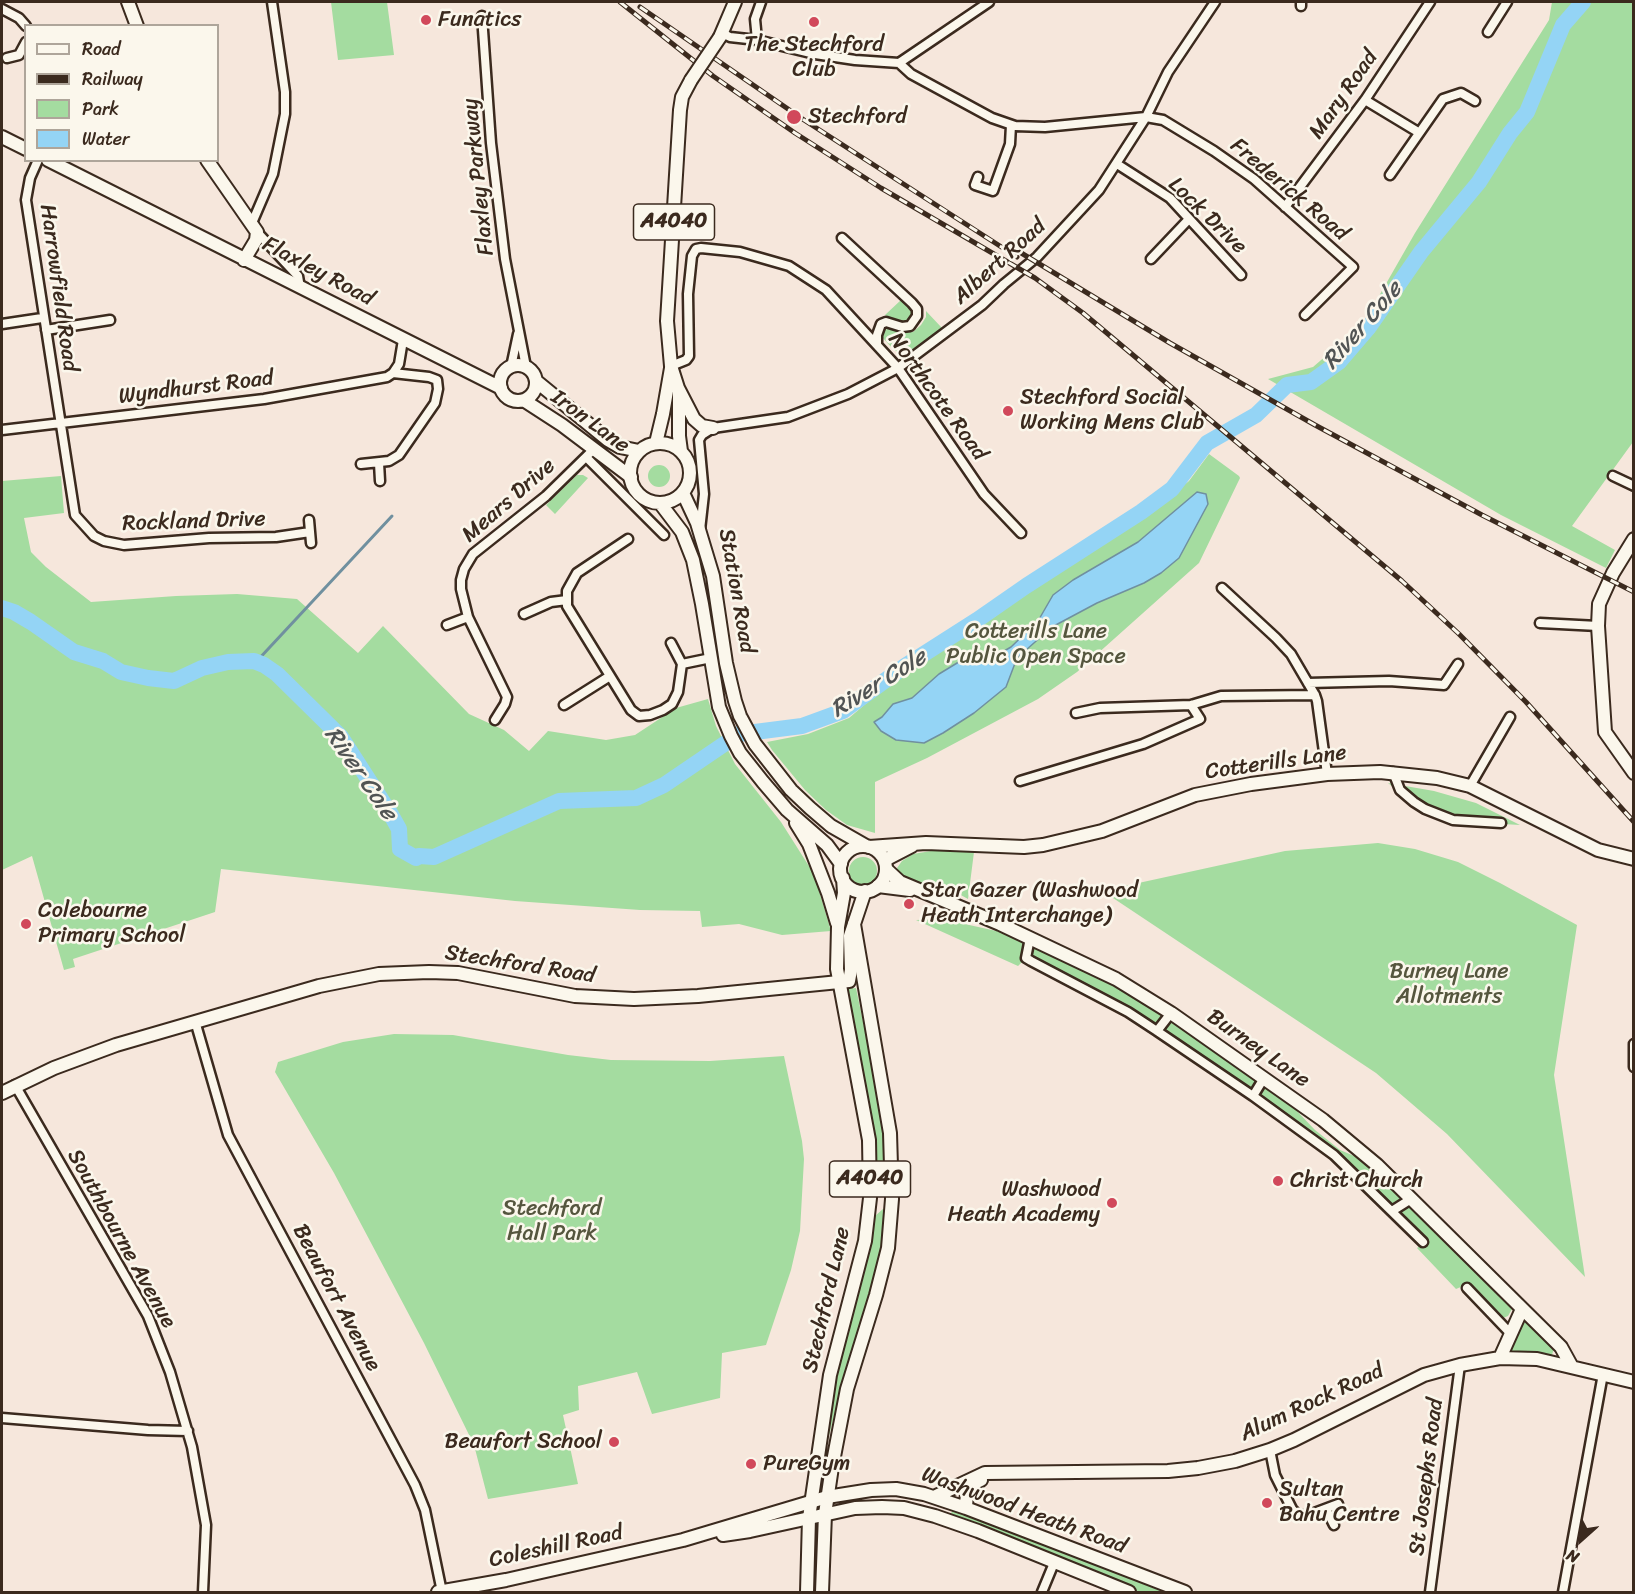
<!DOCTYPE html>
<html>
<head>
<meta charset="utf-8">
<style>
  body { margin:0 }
  #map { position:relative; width:1635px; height:1594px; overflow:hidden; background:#f6e7dc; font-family:Sriracha,sans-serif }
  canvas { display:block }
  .frame { position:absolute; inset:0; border:3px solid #3b2a1e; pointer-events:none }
  .legend { position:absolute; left:24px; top:24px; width:195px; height:138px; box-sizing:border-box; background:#fbf7ec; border:2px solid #aea59a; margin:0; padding:8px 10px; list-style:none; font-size:18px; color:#3b2a1e }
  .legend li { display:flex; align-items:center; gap:12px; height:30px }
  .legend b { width:30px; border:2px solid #aea59a }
  .north { position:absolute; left:1551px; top:1510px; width:60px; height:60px; -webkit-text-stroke:4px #fbf7ec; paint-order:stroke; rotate:207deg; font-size:16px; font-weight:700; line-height:24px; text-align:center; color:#3b2a1e }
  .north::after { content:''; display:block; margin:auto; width:21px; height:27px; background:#3b2a1e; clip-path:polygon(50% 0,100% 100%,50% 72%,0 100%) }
</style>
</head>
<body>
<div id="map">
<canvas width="1635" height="1594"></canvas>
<div class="frame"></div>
<ul class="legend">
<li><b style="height:8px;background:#fbf7ec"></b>Road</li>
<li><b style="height:8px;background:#3b2a1e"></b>Railway</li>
<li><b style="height:16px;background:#a4dca0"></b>Park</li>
<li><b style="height:16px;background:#94d4f5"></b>Water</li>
</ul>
<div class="north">N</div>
</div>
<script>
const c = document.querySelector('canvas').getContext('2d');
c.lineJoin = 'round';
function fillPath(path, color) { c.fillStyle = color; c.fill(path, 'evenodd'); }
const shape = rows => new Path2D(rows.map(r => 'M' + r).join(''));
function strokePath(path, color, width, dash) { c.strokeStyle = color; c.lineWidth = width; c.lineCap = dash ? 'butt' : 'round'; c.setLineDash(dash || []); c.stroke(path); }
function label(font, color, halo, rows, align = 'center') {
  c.font = font + ' Sriracha,sans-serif'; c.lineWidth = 5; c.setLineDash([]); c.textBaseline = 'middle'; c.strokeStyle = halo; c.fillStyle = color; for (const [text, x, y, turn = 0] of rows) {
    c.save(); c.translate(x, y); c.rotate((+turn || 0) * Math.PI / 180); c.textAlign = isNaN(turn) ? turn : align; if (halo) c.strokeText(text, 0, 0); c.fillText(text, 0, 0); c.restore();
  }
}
const green = shape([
  [331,2,387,2,394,55,338,60],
  [1552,2,1633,2,1633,442,1572,526,1615,550,1606,568,1501,515,1268,379,1313,367,1363,324,1415,233,1549,20],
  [901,300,910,306,914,311,912,319,907,323,901,323,885,315],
  [926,311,942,328,910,351,900,354,893,349,882,337,883,331,889,328,900,332,913,332,921,325,926,317],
  [1209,454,1239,476,1240,478,1199,563,1077,672,1038,699,927,758,875,782,875,833,847,825,826,810,805,790,772,750,767,742,808,734,849,718,895,679,927,657,993,618,1055,573,1152,511,1189,481],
  '648 476a11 11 0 1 1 22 0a11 11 0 1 1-22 0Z',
  [577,475,583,475,588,478,555,514,546,505],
  [61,476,64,513,24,518,31,552,46,567,91,602,176,596,237,594,297,599,358,653,383,626,469,714,504,730,529,751,548,731,606,740,635,735,676,708,708,699,716,726,735,764,781,822,814,874,831,931,782,935,739,924,702,927,700,911,640,910,515,901,221,869,215,912,73,959,75,967,64,970,32,856,2,870,2,481],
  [1388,783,1434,791,1476,803,1520,825,1451,821,1415,805],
  [1378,843,1415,849,1458,862,1500,883,1577,925,1554,1075,1585,1277,1447,1134,1376,1073,1113,898,1111,889,1285,851],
  [937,850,974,852,968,899,950,889,928,886,904,878,899,873,897,868,902,861,913,854],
  '849 871a14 14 0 1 1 28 0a14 14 0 1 1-28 0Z',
  [942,919,1001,932,1067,960,1128,993,1160,1013,1293,1107,1315,1130,1340,1150,1359,1158,1399,1194,1512,1309,1508,1316,1503,1318,1470,1283,1456,1289,1417,1248,1427,1241,1351,1167,1248,1089,1146,1017,1040,963,1030,954,1018,966,916,920],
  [856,988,886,1132,888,1181,875,1181,846,989],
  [394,1034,453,1035,568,1055,611,1060,710,1061,784,1056,802,1141,804,1159,800,1231,791,1270,766,1345,722,1353,720,1398,652,1414,637,1372,578,1386,579,1410,563,1415,578,1484,488,1499,474,1445,424,1343,334,1173,275,1072,278,1062,343,1042],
  [883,1209,886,1212,886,1229,881,1258,843,1382,826,1447,822,1447,843,1340,860,1283,875,1216],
  [1526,1322,1552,1343,1554,1348,1552,1355,1512,1352,1511,1346,1520,1325],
  [953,1510,1166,1592,1140,1592,950,1515]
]);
const water = shape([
  [1197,492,1206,494,1208,504,1179,558,1161,573,1144,583,1097,603,1052,627,1017,658,1006,687,974,713,943,733,924,743,896,740,881,731,874,722,882,717,893,704,912,698,939,674,962,660,992,658,1011,647,1038,621,1053,595,1073,580,1138,542,1197,492]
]);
const stream = shape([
  [256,662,392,516]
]);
const river = shape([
  [2,608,14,612,31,622,74,652,103,661,121,672,148,678,174,681,202,668,228,662,254,661,264,665,277,674,341,737,390,813,399,829,400,849,416,858,419,856,434,857,559,801,636,798,664,785,739,734,802,726,843,711,905,666,977,620,1026,586,1141,512,1172,489,1207,443,1256,415,1287,385,1311,382,1339,362,1369,327,1421,252,1479,182,1510,133,1527,112,1563,25,1583,2]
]);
const street = shape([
  [1301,6,1301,2],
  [2,9,19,18,26,26],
  [482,16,491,143,505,259,526,367],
  [1488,32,1507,2],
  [722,33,730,37,757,40,815,54,855,60,899,63,989,2],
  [757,40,755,19,761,2],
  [7,58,19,55,26,42],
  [899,63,911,74,992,118,1015,126,1045,127,1146,117,1163,120,1214,151,1254,179,1353,267,1305,315],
  [1365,100,1418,132],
  [38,160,30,178,26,200,75,515,94,536,104,541,124,545,209,538,276,537,310,532],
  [1117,164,1170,198,1241,275],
  [1390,175,1443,99,1461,93,1475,101],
  [978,177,975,185,993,191,1010,144,1011,125],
  [1285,207,1365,100,1430,2],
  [252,223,273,174,285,114,285,92,272,2],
  [257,232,298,276,300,288],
  [842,238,912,303,917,309,917,316,910,326,902,327,886,322,881,324,877,335,877,345],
  [1151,259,1189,219],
  [2,324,42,318],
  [46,330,110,320],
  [671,366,686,360,689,356,688,294,692,256,696,249,701,248,740,252,789,266,826,290,898,368,984,494,1021,533],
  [511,367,518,334],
  [393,373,399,364,403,340],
  [2,430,264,399,387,377,393,373,429,377,437,380,438,389,435,403,399,455,389,461,361,464],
  [586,457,664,535],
  [379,463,380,481],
  [1613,476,1634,486],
  [309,520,311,543],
  [700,530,704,494,699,440,702,435,713,428,788,417,848,394,898,368,982,305,1004,284,1037,257,1099,190,1146,117,1168,72,1215,2],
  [628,539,577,573,567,591,567,606,631,710,639,716,650,715,663,710,672,704,678,692,682,664,711,658],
  [1222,588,1276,638,1291,654,1315,695,1317,701,1327,774],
  [524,614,551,602,567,600],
  [1540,623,1598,626],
  [447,625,468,617],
  [671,643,682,664],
  [1308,683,1389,681,1444,685,1458,664],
  [564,705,610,676],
  [1076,713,1100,708,1191,705,1221,696,1315,695],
  [495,720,505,704,507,697,468,617,461,589,461,580,464,569,473,554,546,496,594,449],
  [1393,772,1400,790,1414,802,1425,809,1453,820,1501,823],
  [1020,781,1143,744,1200,719,1191,705],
  [1470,786,1510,717],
  [1030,938,1026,958,1031,961,1128,1012,1157,1031],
  [1171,1013,1157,1031,1253,1096,1334,1155,1423,1242],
  [195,1021,228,1135,415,1485,425,1510,442,1592],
  [1634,1044,1634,1067],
  [15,1085,148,1316,170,1372,192,1447,206,1525,203,1592],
  [1253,1096,1264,1078],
  [1392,1211,1411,1199],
  [1467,1288,1510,1333],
  [2,1418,148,1430,188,1431],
  [1270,1450,1275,1475,1292,1509,1297,1514,1306,1516,1338,1504],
  [1326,1509,1334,1525],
  [1042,1592,1054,1563],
  [1430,1592,1460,1365],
  [1563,1592,1603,1374]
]);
const secondary = shape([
  [128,2,137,26],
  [2,137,26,149],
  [48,160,501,388],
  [207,160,257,232,256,240,244,260],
  '500 383a18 18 0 1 1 36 0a18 18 0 1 1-36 0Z',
  [536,381,608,440,620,447,639,451],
  [525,401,562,425,631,477],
  [1634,539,1613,573,1599,604,1598,626,1605,732,1634,773],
  [869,847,926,843,1024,847,1043,845,1102,831,1195,795,1251,784,1327,774,1380,772,1437,778,1470,786,1598,850,1634,859],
  [885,860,912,846],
  [886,869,900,882,1000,924,1116,979,1171,1013,1323,1120,1377,1165,1561,1347,1572,1367],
  [878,886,910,890],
  [2,1093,54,1068,116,1045,319,986,379,974,429,972,458,973,575,996,634,999,698,996,849,981,851,970,850,936,854,924],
  [1500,1358,1522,1309],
  [934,1497,985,1473,1168,1471,1198,1468,1235,1461,1270,1450,1294,1440,1424,1375,1460,1365,1500,1358,1537,1359,1634,1382],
  [966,1508,967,1491,973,1484,981,1480],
  [723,1535,750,1531,855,1508,882,1507,904,1508,935,1516,978,1531,1129,1592],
  [438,1592,506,1580,683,1540,827,1497,871,1490,896,1489,924,1494,966,1508,1185,1592]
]);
const primary = shape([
  [720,37,735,2],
  [691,80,682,97,680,110,667,321,671,366,678,388,694,419,702,426,713,428],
  [679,392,679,436,681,451],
  [656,443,663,414,671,368],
  '630 473a30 30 0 1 1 60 0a30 30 0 1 1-60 0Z',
  [683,493,697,523,713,576,726,663,735,701,740,716,755,744,791,790,810,808,831,826,866,846],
  [660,503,682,532,693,560,702,604,719,707,731,736,740,753,763,782,787,810,827,845,841,864],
  [796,823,809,844,828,893,837,923],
  '840 869a23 23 0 1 1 46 0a23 23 0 1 1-46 0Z',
  [807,1592,809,1518,830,1375,865,1241,870,1198,869,1140,837,969,838,927,844,893,843,878],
  [822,1592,825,1514,832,1467,847,1389,876,1295,888,1248,892,1199,890,1133,854,924,865,891]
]);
const rail = shape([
  [620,2,713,76,795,133,881,188,1035,278,1083,313,1402,581,1459,634,1526,702,1634,822],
  [640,7,804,120,1017,257],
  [1013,248,1170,343,1315,425,1482,515,1634,592]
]);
const primaryBridge = shape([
  [691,80,720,37]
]);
const markers = [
  [426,20,6,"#d1495b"],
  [814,22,6,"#d1495b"],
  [794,117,8,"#d1495b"],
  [1008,411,6,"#d1495b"],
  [909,904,6,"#d1495b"],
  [26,924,6,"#d1495b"],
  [1278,1181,6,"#d1495b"],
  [1112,1203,6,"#d1495b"],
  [614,1442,6,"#d1495b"],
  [751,1464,6,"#d1495b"],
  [1267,1503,6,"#d1495b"]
];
const shields = [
  [674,222,81],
  [870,1179,81]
];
const shieldNames = [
  ["A4040",674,222],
  ["A4040",870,1179]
];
const poiNames = [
  ["Funatics",438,20],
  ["The Stechford",814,45,"center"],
  ["Club",814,70,"center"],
  ["Stechford",808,117],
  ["Stechford Social",1020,398],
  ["Working Mens Club",1020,423],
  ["Star Gazer (Washwood",921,891],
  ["Heath Interchange)",921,916],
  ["Colebourne",38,911],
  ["Primary School",38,936],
  ["Christ Church",1290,1181],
  ["Washwood",1100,1190,"right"],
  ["Heath Academy",1100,1215,"right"],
  ["Beaufort School",602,1442,"right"],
  ["PureGym",763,1464],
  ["Sultan",1279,1490],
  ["Bahu Centre",1279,1515]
];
const streetNames = [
  ["Mary Road",1344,95,-55],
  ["Flaxley Parkway",479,177,-96],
  ["Frederick Road",1289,190,40],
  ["Lock Drive",1207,216,44],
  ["Albert Road",1000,262,-42],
  ["Flaxley Road",318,272,28],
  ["Harrowfield Road",58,288,82],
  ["Wyndhurst Road",196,388,-7],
  ["Northcote Road",937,397,54],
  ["Iron Lane",590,422,36],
  ["Mears Drive",509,501,-41],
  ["Rockland Drive",194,522,-2],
  ["Station Road",736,591,80],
  ["Cotterills Lane",1276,763,-8],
  ["Stechford Road",520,965,9],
  ["Burney Lane",1258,1049,35],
  ["Southbourne Avenue",121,1239,61],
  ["Beaufort Avenue",336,1298,62],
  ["Stechford Lane",827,1300,-77],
  ["Alum Rock Road",1312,1403,-25],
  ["St Josephs Road",1427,1477,-83],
  ["Washwood Heath Road",1024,1511,20],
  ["Coleshill Road",556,1547,-12]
];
const parkNames = [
  ["Cotterills Lane",1036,632],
  ["Public Open Space",1036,657],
  ["Burney Lane",1449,972],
  ["Allotments",1449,997],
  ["Stechford",552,1209],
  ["Hall Park",552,1234]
];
const waterNames = [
  ["River Cole",1363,326,-49],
  ["River Cole",879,684,-32],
  ["River Cole",360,774,55]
];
fillPath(green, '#a4dca0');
fillPath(water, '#94d4f5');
strokePath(water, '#70909f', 1.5);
strokePath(stream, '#70909f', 3);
strokePath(river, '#94d4f5', 16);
strokePath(street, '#3b2a1e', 13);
strokePath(secondary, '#3b2a1e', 16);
strokePath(primary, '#3b2a1e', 16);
strokePath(street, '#fbf7ec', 8);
strokePath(secondary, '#fbf7ec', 12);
strokePath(primary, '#fbf7ec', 12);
strokePath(rail, '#3b2a1e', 5);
strokePath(rail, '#fbf7ec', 3, [9]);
strokePath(primaryBridge, '#3b2a1e', 16, []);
strokePath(primaryBridge, '#fbf7ec', 12);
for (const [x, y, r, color] of markers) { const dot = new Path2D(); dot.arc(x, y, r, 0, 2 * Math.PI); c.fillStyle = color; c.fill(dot); strokePath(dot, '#fbf7ec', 2); }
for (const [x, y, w] of shields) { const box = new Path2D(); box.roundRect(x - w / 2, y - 18, w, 36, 4.5); c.fillStyle = '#fbf7ec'; c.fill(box); strokePath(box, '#3b2a1e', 1.5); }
label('bold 21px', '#3b2a1e', null, shieldNames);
label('22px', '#3b2a1e', '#fbf7ec', poiNames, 'left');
label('22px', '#3b2a1e', '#fbf7ec', streetNames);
label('22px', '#55563e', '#fbf7ec', parkNames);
label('italic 24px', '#515454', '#fbf7ec', waterNames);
</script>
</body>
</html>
